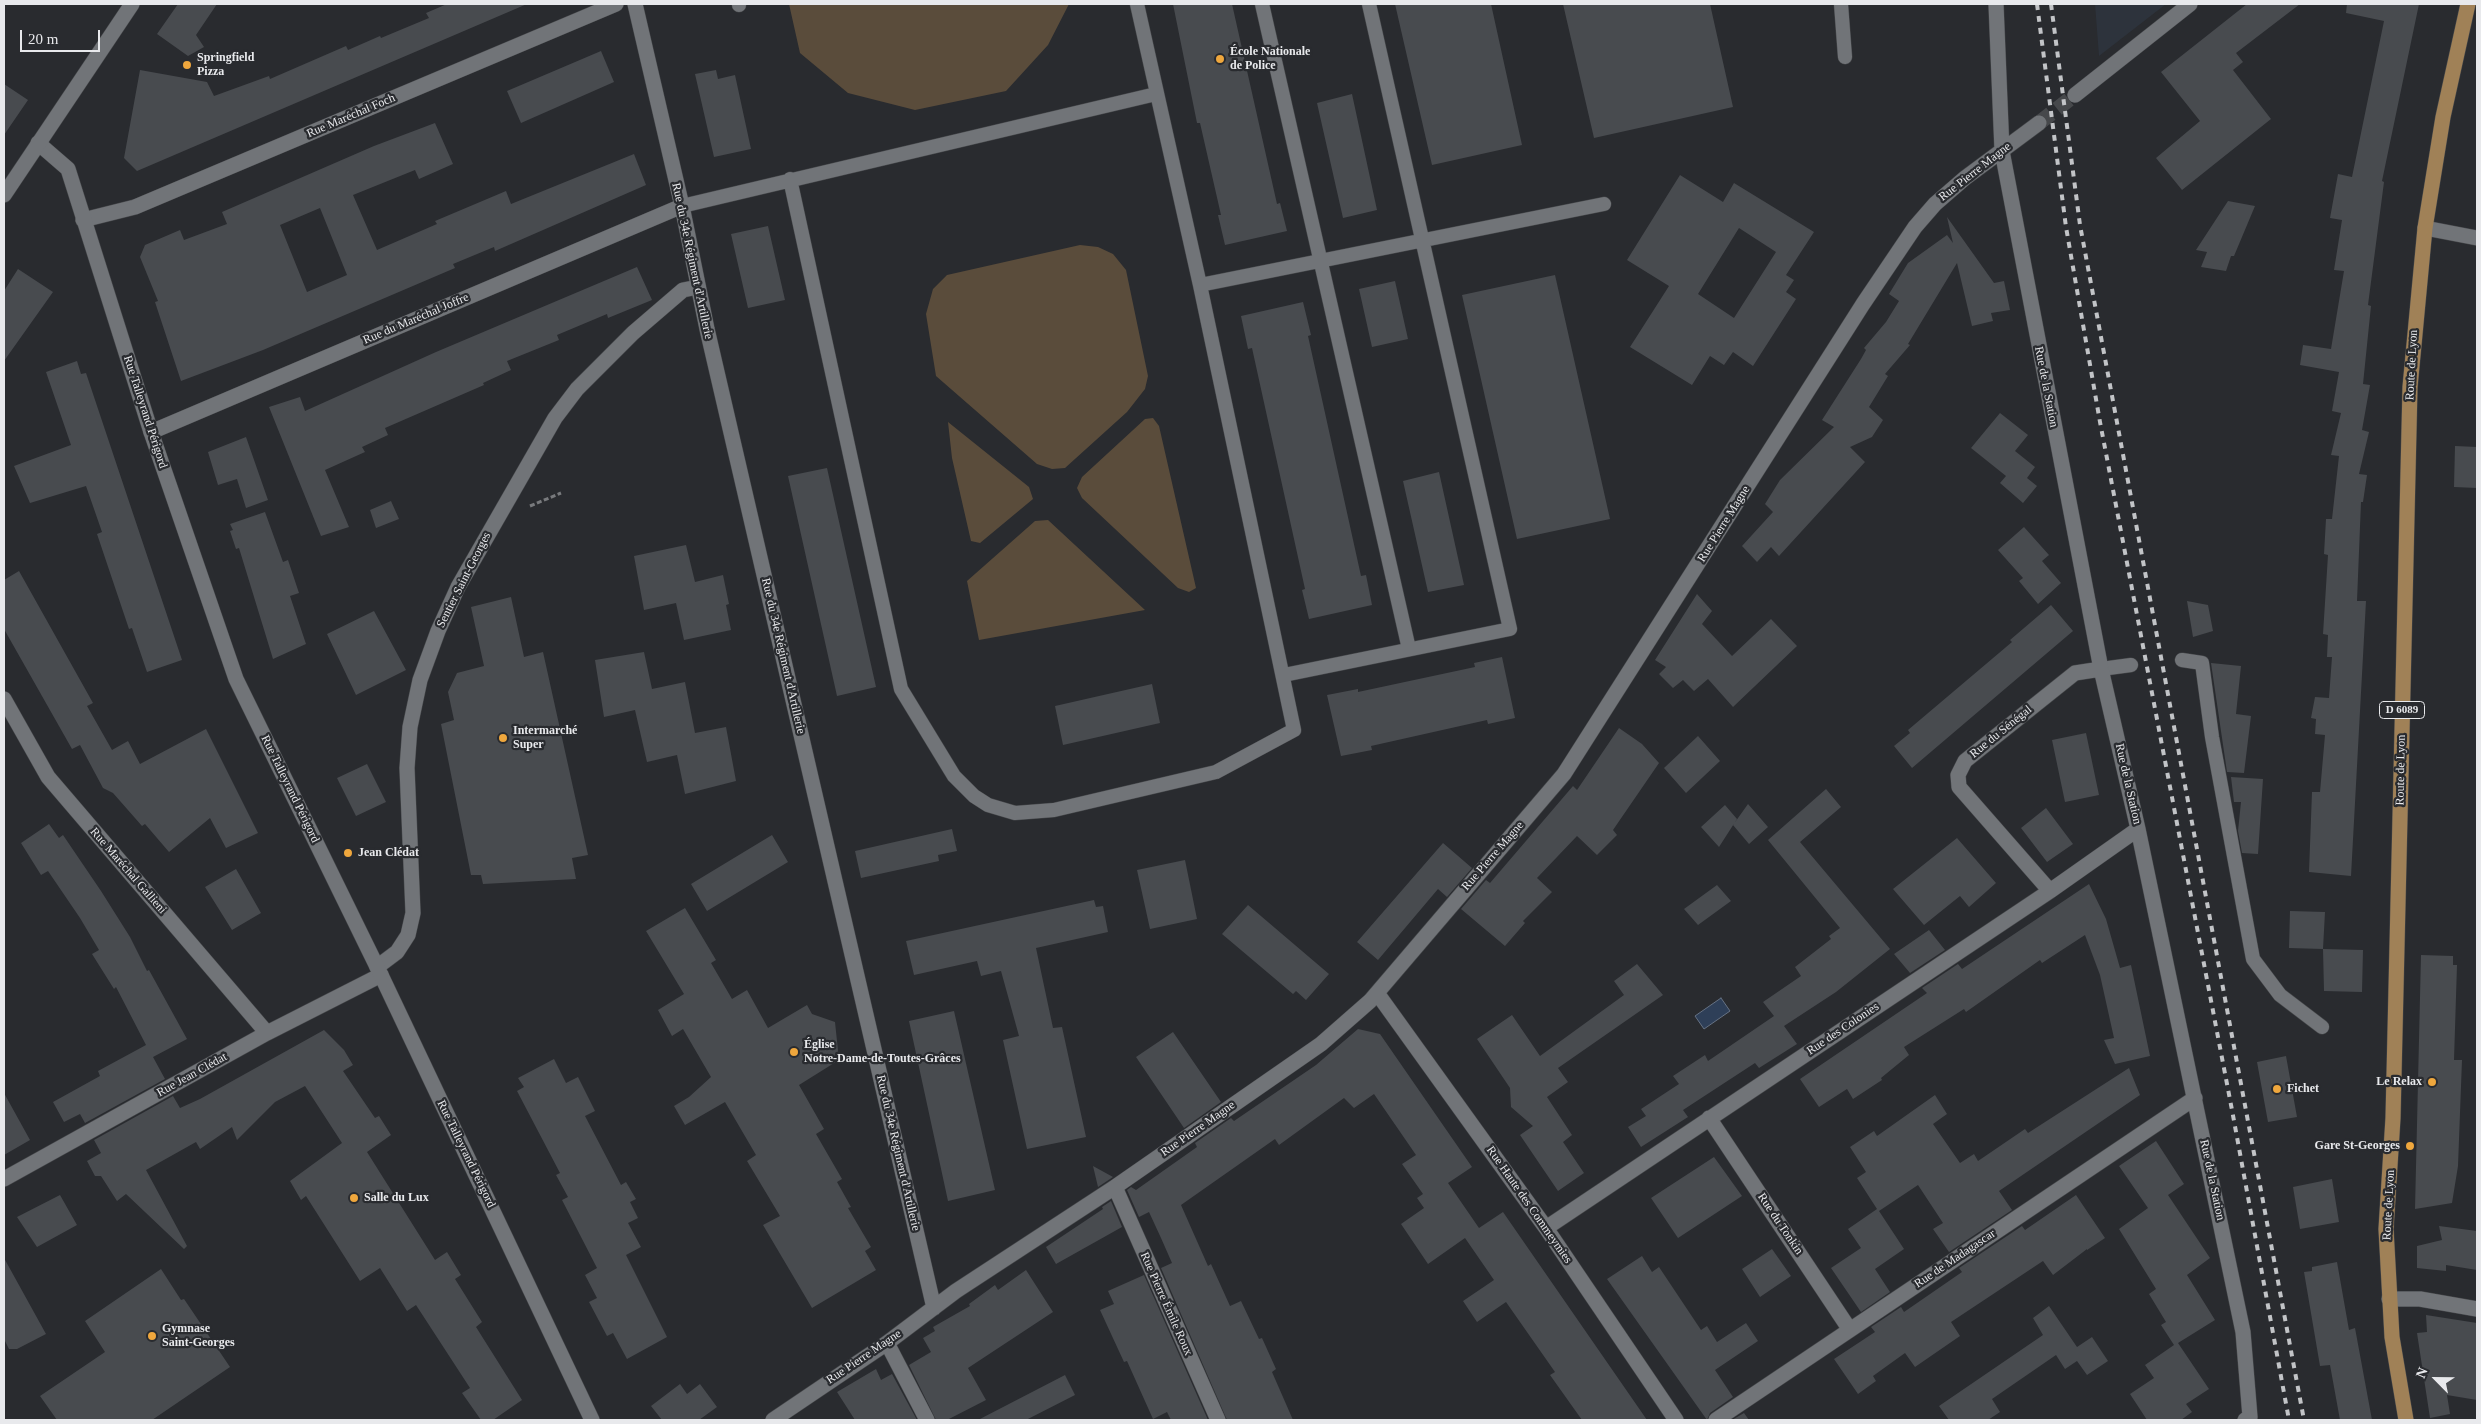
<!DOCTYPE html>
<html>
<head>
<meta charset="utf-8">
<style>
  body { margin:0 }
  #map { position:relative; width:2481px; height:1424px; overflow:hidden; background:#292b2f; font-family:Georgia,serif }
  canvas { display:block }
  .frame { position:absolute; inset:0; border:5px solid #e8e9ec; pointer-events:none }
  .north { position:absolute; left:2411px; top:1354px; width:50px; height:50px; -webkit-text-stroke:4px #292b2f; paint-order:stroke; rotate:293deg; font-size:14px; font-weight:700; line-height:20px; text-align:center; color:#e8e9ec }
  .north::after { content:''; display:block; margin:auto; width:18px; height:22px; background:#e8e9ec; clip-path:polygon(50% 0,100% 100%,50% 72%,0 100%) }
  .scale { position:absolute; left:20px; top:30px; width:80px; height:22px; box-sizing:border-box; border:2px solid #e8e9ec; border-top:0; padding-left:6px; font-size:15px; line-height:18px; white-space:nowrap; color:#e8e9ec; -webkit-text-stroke:4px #292b2f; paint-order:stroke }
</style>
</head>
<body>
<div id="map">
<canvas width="2481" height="1424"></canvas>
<div class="frame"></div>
<div class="north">N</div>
<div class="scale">20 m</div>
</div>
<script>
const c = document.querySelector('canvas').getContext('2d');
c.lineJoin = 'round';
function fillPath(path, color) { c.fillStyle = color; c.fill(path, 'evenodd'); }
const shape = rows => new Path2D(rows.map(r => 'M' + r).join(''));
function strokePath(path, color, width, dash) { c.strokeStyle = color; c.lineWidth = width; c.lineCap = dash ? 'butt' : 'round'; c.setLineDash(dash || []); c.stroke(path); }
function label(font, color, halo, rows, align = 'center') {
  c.font = font + ' Georgia,serif'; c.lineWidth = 4.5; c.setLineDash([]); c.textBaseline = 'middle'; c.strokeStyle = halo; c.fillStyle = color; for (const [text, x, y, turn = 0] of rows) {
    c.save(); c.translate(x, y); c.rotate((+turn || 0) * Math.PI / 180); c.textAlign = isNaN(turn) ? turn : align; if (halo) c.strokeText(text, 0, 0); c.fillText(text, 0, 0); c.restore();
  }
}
const built = shape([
  [2095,4,2166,4,2099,56]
]);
const green = shape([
  [789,4,1069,4,1048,45,1006,91,915,110,848,93,800,53],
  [1080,245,1098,247,1113,254,1126,270,1148,376,1145,389,1127,412,1065,468,1052,469,1037,464,936,376,926,314,933,289,947,275],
  [1153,418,1159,426,1196,588,1189,592,1178,588,1082,498,1077,488,1082,477,1145,419],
  [948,422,1029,487,1033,499,980,543,971,541,952,458],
  [1048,520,1145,610,979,640,967,581,1035,521]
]);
const water = shape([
  [1721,998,1730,1011,1704,1029,1695,1016,1721,998]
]);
const building = shape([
  [178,4,217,4,196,35,204,47,188,56,157,34],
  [447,4,527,4,137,171,124,158,140,70,207,82,214,96,269,76,270,79,346,46,348,50,380,36,381,38,429,18,426,13],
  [1173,4,1232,4,1277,204,1280,203,1287,231,1225,245,1218,215,1221,215,1200,123,1197,123],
  [1395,4,1491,4,1522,145,1432,165],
  [1563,4,1710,4,1733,107,1594,138],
  [2247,4,2300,4,2236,53,2243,62,2233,70,2271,119,2182,190,2156,158,2200,121,2161,72],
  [2347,4,2419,4,2382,181,2384,182,2368,305,2371,306,2363,384,2370,385,2362,430,2369,432,2359,474,2367,475,2363,502,2361,502,2357,601,2366,601,2351,876,2309,872,2312,792,2320,792,2325,735,2315,734,2316,719,2311,718,2315,697,2329,698,2332,657,2327,657,2328,635,2323,634,2328,555,2324,554,2326,519,2332,519,2339,456,2331,455,2341,413,2332,411,2339,372,2300,365,2303,345,2331,349,2344,271,2334,270,2342,220,2330,218,2338,174,2352,177,2384,21,2346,13],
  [601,51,614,82,521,123,507,91],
  [716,70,718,79,735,75,751,149,714,157,695,74],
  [4,84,28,100,4,135],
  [1352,94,1377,210,1343,218,1317,103],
  [435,123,453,164,419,179,415,170,353,195,377,250,437,224,435,221,506,191,511,204,634,154,646,185,495,251,494,247,453,264,455,268,263,350,181,381,155,302,158,301,140,257,145,245,180,230,184,240,227,224,222,212,374,146],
  [320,208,347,275,307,292,280,225],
  [1680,175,1723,202,1734,183,1814,232,1786,275,1794,280,1786,292,1796,299,1753,366,1733,352,1724,365,1710,356,1692,385,1630,347,1669,286,1627,260],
  [1739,228,1776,252,1734,318,1698,294],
  [2228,201,2255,206,2234,256,2231,256,2226,271,2201,267,2207,252,2196,250],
  [1947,217,1994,283,2004,281,2010,310,1991,313,1993,321,1972,326,1957,263,1908,344,1910,345,1885,374,1888,376,1869,407,1883,420,1872,437,1850,447,1865,462,1779,556,1771,547,1757,562,1742,546,1773,512,1765,504,1780,480,1834,427,1822,420,1861,359,1866,350,1864,348,1886,322,1899,301,1889,294,1908,263,1947,235,1953,243],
  [768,226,785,300,748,308,731,234],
  [637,267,652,300,608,318,607,314,557,335,559,340,507,361,511,370,483,383,484,385,385,428,388,435,362,447,365,452,325,470,349,527,321,536,269,407,300,397,305,411,436,352],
  [18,269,53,292,4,361,4,291],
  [1555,275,1610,519,1517,539,1462,295],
  [1395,281,1408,339,1372,347,1359,289],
  [1303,302,1311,335,1308,336,1361,576,1366,575,1372,605,1309,619,1302,590,1305,589,1252,348,1248,349,1241,316],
  [77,361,81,374,86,373,182,660,147,672,132,628,129,629,97,534,102,532,86,486,30,503,14,466,71,445,46,372],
  [2000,413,2028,435,2015,451,2035,467,2027,478,2037,486,2023,503,2000,483,2006,476,1971,448],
  [246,437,268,500,246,508,237,479,218,485,208,452],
  [2455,446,2477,447,2477,488,2454,487],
  [827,468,876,687,837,696,788,476],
  [1439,472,1464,585,1428,592,1403,481],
  [391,501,399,519,376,528,370,510],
  [265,512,283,562,288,560,299,593,290,596,306,644,273,659,239,548,236,549,230,531,233,530,230,524],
  [2024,527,2049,555,2042,561,2061,583,2038,604,2019,581,2023,578,1998,550],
  [686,545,695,582,723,575,729,604,726,605,731,630,684,640,676,603,644,610,634,556],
  [19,571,93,703,87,706,112,750,128,741,140,764,206,729,258,833,226,848,210,818,169,852,145,824,142,826,113,793,103,788,80,745,72,749,4,629,4,580],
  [1697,594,1712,611,1702,624,1732,656,1771,619,1797,646,1733,707,1708,679,1694,691,1683,680,1673,688,1659,674,1666,667,1655,660],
  [511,597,524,657,543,652,588,855,572,858,576,879,483,884,481,875,471,875,441,724,454,720,448,692,457,673,484,666,471,607],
  [2187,601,2208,605,2213,631,2193,637],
  [2051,605,2073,631,1912,768,1894,746,1910,733,1908,730,2012,642,2010,640],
  [374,611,406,670,356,695,327,634],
  [644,652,652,689,685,682,695,733,726,727,736,781,685,794,677,755,647,762,635,710,604,717,595,660],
  [1502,657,1515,718,1488,724,1487,720,1371,746,1372,750,1341,756,1327,695,1358,689,1358,692,1475,667,1474,663],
  [2211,663,2241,666,2236,714,2251,716,2244,773,2227,772],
  [1152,684,1160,723,1063,745,1055,706],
  [1619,728,1642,744,1659,763,1613,830,1617,835,1597,855,1577,836,1537,878,1552,892,1523,921,1525,923,1505,946,1461,909,1486,880,1490,883,1573,786,1577,790],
  [2086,733,2099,795,2065,802,2052,740],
  [1698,736,1720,761,1686,793,1664,768],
  [367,764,386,802,356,816,337,778],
  [2231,777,2263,779,2258,854,2242,853,2238,831,2241,802,2234,802],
  [1826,789,1841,807,1800,842,1890,949,1836,992,1784,1026,1797,1044,1759,1068,1755,1063,1683,1110,1688,1117,1641,1147,1628,1127,1646,1116,1641,1109,1679,1084,1673,1076,1705,1055,1708,1061,1774,1016,1763,1002,1801,976,1795,967,1831,939,1829,936,1840,928,1768,840],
  [1748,804,1768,827,1749,844,1733,825],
  [1725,805,1737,819,1719,847,1701,827],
  [2046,808,2073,844,2047,862,2021,828],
  [49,824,59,838,63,835,101,891,130,937,147,971,149,970,187,1039,153,1057,165,1079,85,1123,80,1114,64,1122,53,1102,100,1076,98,1071,146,1045,116,987,114,989,92,954,99,950,80,918,48,871,41,875,21,843],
  [952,829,957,851,938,855,939,861,861,878,855,851],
  [772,835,788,862,707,911,691,884],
  [1957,838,1996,883,1969,907,1960,896,1924,925,1893,889],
  [1443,843,1472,868,1447,897,1438,889,1378,960,1357,942],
  [1185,860,1197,919,1150,929,1137,870],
  [236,869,261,913,232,930,205,887],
  [2089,884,2106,919,2120,968,2131,965,2150,1056,2115,1064,2104,1040,2114,1038,2100,975,2085,935,2042,963,2040,960,1966,1012,1964,1009,1904,1047,1909,1055,1881,1078,1882,1080,1853,1099,1847,1089,1819,1107,1800,1079,1927,993,1922,988,1958,964,1962,969],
  [1717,885,1731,901,1698,925,1684,909],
  [1094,900,1096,907,1103,906,1108,932,1036,948,1053,1028,1062,1027,1086,1137,1027,1149,1003,1040,1019,1036,1001,971,981,976,977,961,914,975,906,941],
  [1248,905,1329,974,1306,1000,1296,991,1293,994,1222,934],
  [685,908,716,960,711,963,732,999,747,990,768,1028,807,1005,812,1014,835,1022,839,1060,799,1085,824,1129,816,1134,842,1179,837,1182,851,1207,848,1208,871,1247,865,1251,876,1270,812,1308,763,1225,780,1216,747,1161,756,1155,725,1102,685,1125,674,1106,689,1097,711,1077,683,1029,672,1036,658,1010,684,994,646,931],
  [2290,911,2325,912,2323,949,2363,950,2362,992,2324,991,2323,949,2289,948],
  [1929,930,1945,950,1910,973,1894,954],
  [2421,955,2453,956,2453,965,2457,965,2454,1060,2462,1060,2458,1166,2452,1203,2415,1209],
  [1637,964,1663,995,1558,1068,1568,1082,1547,1097,1572,1135,1563,1142,1584,1173,1558,1191,1520,1135,1533,1126,1511,1107,1510,1088,1477,1039,1512,1015,1540,1056,1624,995,1614,981],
  [954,1011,995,1190,948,1201,909,1021],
  [1358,1029,1380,1034,1472,1167,1448,1183,1479,1228,1503,1212,1647,1420,1582,1420,1550,1375,1555,1372,1506,1302,1477,1322,1463,1301,1494,1280,1465,1238,1428,1264,1401,1224,1424,1208,1417,1198,1423,1194,1402,1164,1416,1155,1374,1094,1354,1108,1344,1098,1279,1145,1275,1139,1181,1205,1208,1266,1211,1264,1230,1306,1241,1301,1259,1339,1262,1338,1276,1369,1272,1372,1293,1420,1227,1420,1161,1268,1172,1263,1161,1238,1149,1212,1139,1217,1127,1190,1131,1187,1136,1190,1197,1147,1195,1143,1231,1118,1234,1121,1316,1065],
  [324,1030,344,1050,353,1065,343,1071,375,1118,379,1116,391,1135,367,1152,435,1260,447,1252,461,1275,455,1279,482,1322,476,1327,522,1400,493,1420,481,1420,462,1393,470,1388,416,1305,407,1311,380,1268,360,1281,306,1196,301,1200,290,1181,342,1143,305,1086,275,1102,237,1140,232,1127,200,1149,196,1142,146,1170,187,1246,184,1249,126,1194,117,1201,101,1176,95,1176,87,1161,101,1153,94,1140,173,1096,180,1108,200,1099],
  [1173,1032,1221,1102,1184,1128,1136,1057],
  [2286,1056,2297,1117,2268,1122,2257,1062],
  [554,1059,566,1083,578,1077,595,1111,585,1116,621,1185,626,1182,636,1199,630,1202,638,1218,628,1223,641,1247,626,1255,667,1337,627,1359,613,1333,607,1336,589,1302,597,1298,585,1275,597,1268,562,1200,568,1197,556,1175,560,1173,517,1091,524,1087,518,1078],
  [2129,1068,2140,1095,1999,1191,2012,1210,1949,1252,1933,1229,1943,1223,1918,1185,1879,1211,1904,1249,1875,1269,1890,1292,1861,1312,1831,1268,1861,1248,1848,1229,1877,1209,1857,1178,1866,1172,1850,1147,1874,1131,1877,1136,1935,1095,1947,1114,1933,1124,1960,1163,1974,1154,1978,1161,2025,1129,2028,1133],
  [4,1093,30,1140,4,1155],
  [2156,1141,2184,1184,2168,1195,2210,1258,2187,1275,2215,1320,2178,1343,2209,1389,2186,1404,2192,1412,2181,1420,2147,1420,2130,1394,2154,1378,2145,1365,2174,1345,2161,1325,2166,1322,2149,1294,2156,1289,2119,1229,2148,1208,2119,1166],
  [1714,1157,1742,1196,1678,1238,1651,1198],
  [1093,1166,1113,1177,1098,1187],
  [2332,1179,2339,1222,2300,1229,2293,1187],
  [60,1195,77,1225,37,1247,17,1217],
  [2076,1195,2105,1238,2087,1250,2087,1249,2053,1275,2043,1261,1951,1322,1960,1336,1915,1367,1905,1353,1873,1376,1876,1381,1858,1394,1834,1359,1875,1332,1871,1327,1901,1307,1904,1312,1962,1272,1959,1268,2022,1226,2025,1230],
  [1111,1201,1122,1227,1056,1264,1046,1247,1103,1209,1102,1207],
  [2439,1226,2477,1231,2477,1270,2446,1265,2446,1271,2417,1268,2417,1246,2442,1240],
  [1772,1249,1791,1276,1760,1297,1742,1269],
  [1642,1256,1652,1272,1659,1267,1701,1330,1707,1326,1717,1342,1746,1323,1758,1341,1715,1370,1733,1397,1710,1413,1707,1420,1607,1279],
  [4,1258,46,1334,17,1349,9,1349,4,1339],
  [2337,1262,2349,1330,2355,1328,2372,1420,2340,1420,2330,1365,2320,1366,2304,1272,2312,1271,2312,1267],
  [161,1269,181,1300,184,1299,230,1367,152,1420,57,1420,40,1396,105,1352,85,1321],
  [1026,1270,1053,1312,968,1368,986,1400,947,1420,936,1420,909,1365,931,1352,923,1338,935,1331,933,1327,970,1306,969,1304,995,1285,998,1290],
  [1144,1275,1208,1420,1171,1420,1167,1412,1153,1419,1127,1361,1124,1362,1100,1310,1114,1304,1108,1291],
  [2049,1306,2077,1347,2092,1337,2108,1361,2087,1375,2077,1361,2065,1369,2056,1355,1992,1399,2000,1412,1988,1420,1949,1420,1939,1406,2043,1335,2033,1318],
  [2426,1315,2477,1323,2477,1400,2447,1395,2450,1414,2430,1418,2417,1333,2427,1332],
  [876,1369,881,1380,892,1374,917,1420,855,1420,837,1392],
  [1065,1375,1075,1395,1026,1420,978,1420],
  [680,1384,687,1394,700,1384,717,1407,699,1420,662,1420,651,1406],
  [1744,1413,1749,1420,1732,1420]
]);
const minorTunnel = shape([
  [2039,123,2075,95]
]);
const path = shape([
  [530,506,561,493]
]);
const service = shape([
  [739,4,739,5],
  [1262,4,1409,649],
  [1841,4,1845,57],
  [790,179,901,689,954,776,974,796,988,805,1015,813,1054,810,1216,772,1294,730,1200,285,1137,4],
  [682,206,1156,94],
  [1200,285,1604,204],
  [2182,660,2202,663,2212,737,2253,959,2280,995,2322,1027],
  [2101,669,2131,665],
  [1284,675,1510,629,1369,4]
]);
const pedestrian = shape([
  [377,967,397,952,408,935,413,913,407,768,410,727,420,680,438,631,458,587,555,418,577,389,633,333,683,290,698,287]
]);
const minor = shape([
  [635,4,682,206,707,329,934,1308],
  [1996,4,2002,151,2101,669,2138,829,2243,1332,2250,1417,2245,1420],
  [2075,95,2190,4],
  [83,220,135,207,616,4],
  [2425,228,2477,238],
  [151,432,682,206],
  [4,699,48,777,267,1033],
  [2050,891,1959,787,1958,775,1965,761,2075,673,2101,669],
  [1377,993,1546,1228,1676,1420],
  [1709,1118,1850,1330],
  [4,1179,267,1033,381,975],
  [1115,1187,1218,1420],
  [1546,1228,2050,891,2138,829],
  [2389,1299,2420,1299,2477,1309],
  [887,1343,927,1420],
  [773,1420,887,1343,956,1291,1115,1187,1321,1044,1370,1001,1564,774,1863,304,1915,227,1935,204,1965,178,2039,123],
  [1716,1420,2195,1098]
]);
const tertiary = shape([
  [38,143,68,169,151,432,236,679,381,975,592,1420]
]);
const secondary = shape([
  [4,195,132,4]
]);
const primary = shape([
  [2406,1420,2392,1337,2386,1229,2393,1118,2410,387,2425,228,2443,117,2468,4]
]);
const rail = shape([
  [2037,4,2066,227,2100,422,2232,1110,2289,1420],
  [2051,4,2080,225,2304,1420]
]);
const markers = [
  [1220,59,5,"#efa73d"],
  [187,65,5,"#efa73d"],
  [503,738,5,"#efa73d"],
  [348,853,5,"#efa73d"],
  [794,1052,5,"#efa73d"],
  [2432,1082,5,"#efa73d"],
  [2277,1089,5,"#efa73d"],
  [2410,1146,5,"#efa73d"],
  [354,1198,5,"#efa73d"],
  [152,1336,5,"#efa73d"]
];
const shields = [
  [2402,710,45]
];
const shieldNames = [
  ["D 6089",2402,710]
];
const poiNames = [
  ["École Nationale",1230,52],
  ["de Police",1230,66],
  ["Springfield",197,58],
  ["Pizza",197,72],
  ["Intermarché",513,731],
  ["Super",513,745],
  ["Jean Clédat",358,853],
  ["Église",804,1045],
  ["Notre-Dame-de-Toutes-Grâces",804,1059],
  ["Le Relax",2422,1082,"right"],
  ["Fichet",2287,1089],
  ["Gare St-Georges",2400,1146,"right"],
  ["Salle du Lux",364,1198],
  ["Gymnase",162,1329],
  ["Saint-Georges",162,1343]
];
const streetNames = [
  ["Rue Maréchal Foch",351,116,-23],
  ["Rue Pierre Magne",1975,172,-38],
  ["Rue du 34e Régiment d'Artillerie",692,261,78],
  ["Rue du Maréchal Joffre",416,319,-23],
  ["Route de Lyon",2412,365,-87],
  ["Rue de la Station",2046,387,79],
  ["Rue Talleyrand Périgord",145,412,72],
  ["Rue Pierre Magne",1724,524,-58],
  ["Sentier Saint-Georges",464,580,-63],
  ["Rue du 34e Régiment d'Artillerie",783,656,77],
  ["Rue du Sénégal",2001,732,-39],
  ["Route de Lyon",2401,770,-89],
  ["Rue de la Station",2128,784,77],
  ["Rue Talleyrand Périgord",290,789,64],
  ["Rue Pierre Magne",1493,856,-49],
  ["Rue Maréchal Gallieni",128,871,49],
  ["Rue des Colonies",1843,1029,-34],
  ["Rue Jean Clédat",192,1075,-29],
  ["Rue Pierre Magne",1198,1129,-35],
  ["Rue du 34e Régiment d'Artillerie",898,1153,77],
  ["Rue Talleyrand Périgord",466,1154,64],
  ["Rue de la Station",2212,1180,78],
  ["Rue Haute des Commeymies",1529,1205,55],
  ["Route de Lyon",2389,1205,-87],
  ["Rue du Tonkin",1780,1224,56],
  ["Rue de Madagascar",1955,1259,-34],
  ["Rue Pierre Émile Roux",1166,1304,66],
  ["Rue Pierre Magne",864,1357,-34]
];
fillPath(built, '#2d333c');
fillPath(green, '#5a4c3b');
fillPath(water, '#2e3f58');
strokePath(water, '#667284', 1);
fillPath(building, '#484b4f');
strokePath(minorTunnel, '#46484b', 15, [15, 8]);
strokePath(service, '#45474a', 15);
strokePath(pedestrian, '#45474a', 16);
strokePath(minor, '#45474a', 16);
strokePath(tertiary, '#45474a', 16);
strokePath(secondary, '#45474a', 16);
strokePath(primary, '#45474a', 16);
strokePath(path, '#787a7d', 3, [5, 2.5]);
strokePath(service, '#717478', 14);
strokePath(pedestrian, '#717478', 15);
strokePath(minor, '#717478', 15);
strokePath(tertiary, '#717478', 15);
strokePath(secondary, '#717478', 15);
strokePath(primary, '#a08157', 15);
strokePath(rail, '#c2c4c7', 4, [6, 6]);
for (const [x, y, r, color] of markers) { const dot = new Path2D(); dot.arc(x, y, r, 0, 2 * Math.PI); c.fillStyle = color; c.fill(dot); strokePath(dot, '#292b2f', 2); }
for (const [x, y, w] of shields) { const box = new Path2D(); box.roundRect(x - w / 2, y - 8.5, w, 17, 4); c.fillStyle = '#292b2f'; c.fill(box); strokePath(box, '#e8e9ec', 1); }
label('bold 11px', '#e8e9ec', null, shieldNames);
label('bold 12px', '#e8e9ec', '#292b2f', poiNames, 'left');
label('12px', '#e8e9ec', '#292b2f', streetNames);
</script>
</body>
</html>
